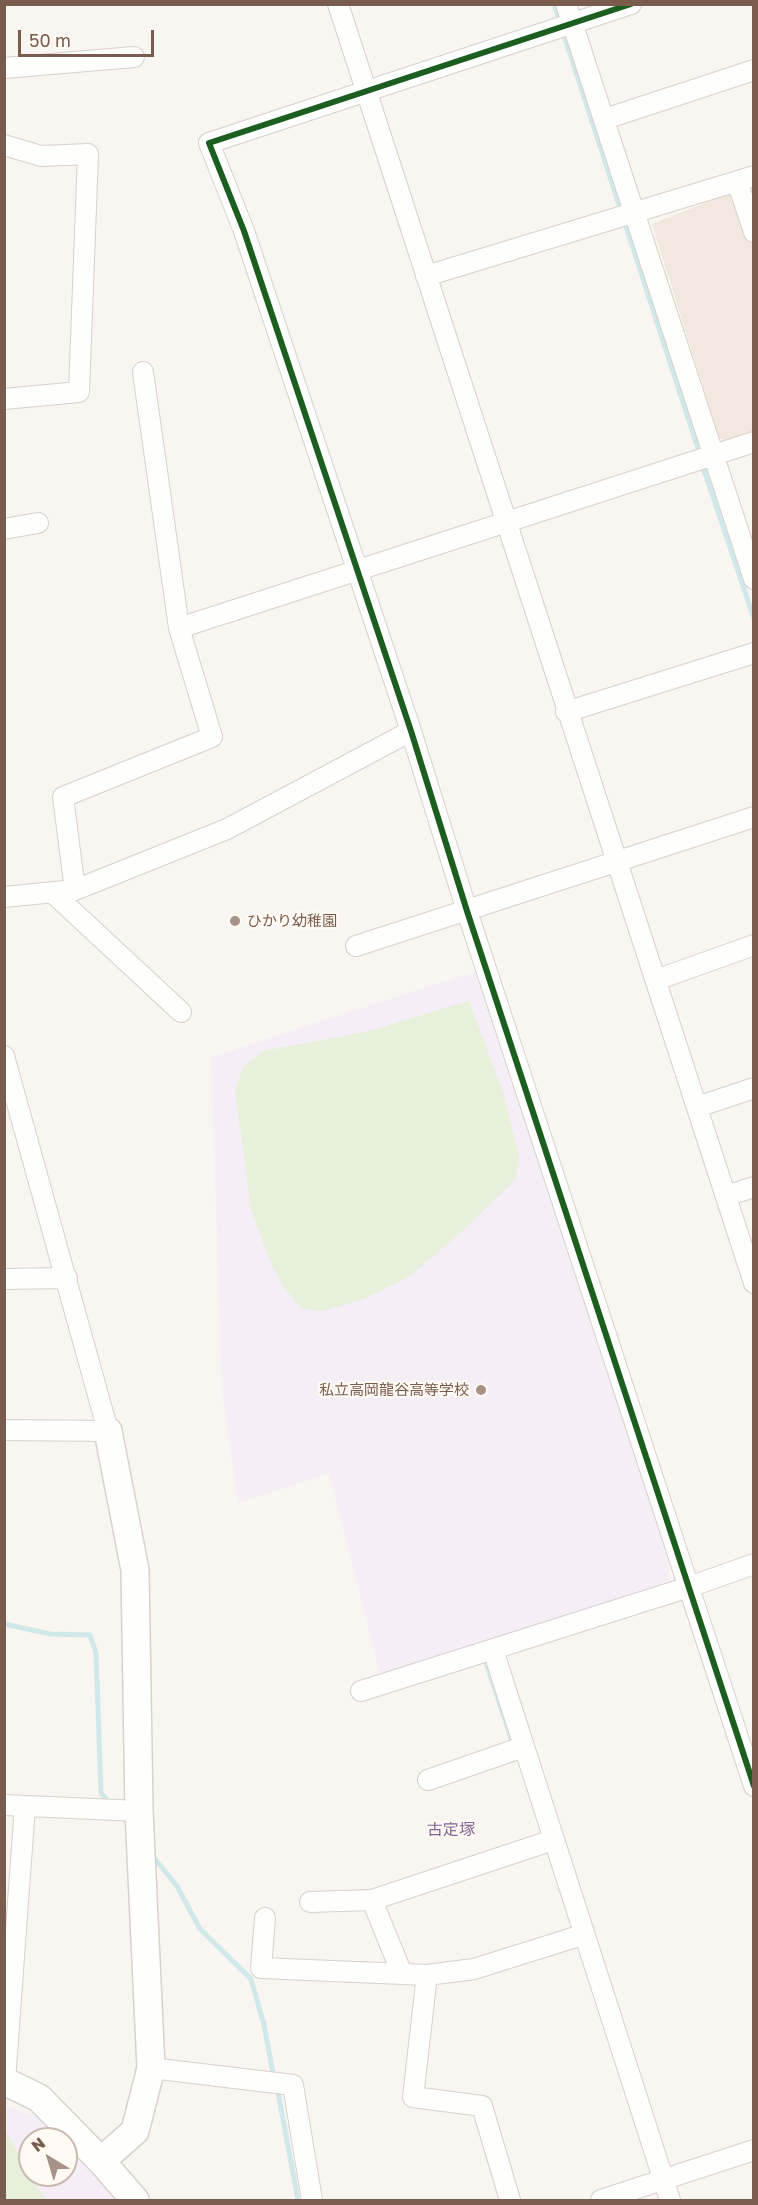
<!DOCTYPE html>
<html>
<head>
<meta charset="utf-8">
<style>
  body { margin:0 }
  #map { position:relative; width:758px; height:2205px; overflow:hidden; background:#f9f5f0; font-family:"Golos Text",sans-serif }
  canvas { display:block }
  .frame { position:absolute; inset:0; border:6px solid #7a5c4d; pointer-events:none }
  .north { position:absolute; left:18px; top:2127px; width:60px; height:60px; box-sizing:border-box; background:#fffaf3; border:2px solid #cabbb1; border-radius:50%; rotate:322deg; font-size:16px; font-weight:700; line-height:24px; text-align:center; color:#7a5c4d }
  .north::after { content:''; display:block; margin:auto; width:21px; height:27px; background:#a69286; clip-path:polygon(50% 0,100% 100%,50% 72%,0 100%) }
  .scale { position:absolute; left:18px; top:30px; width:136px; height:27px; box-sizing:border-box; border:3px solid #7a5c4d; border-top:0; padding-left:8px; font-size:18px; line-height:21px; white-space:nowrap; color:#7a5c4d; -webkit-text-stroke:4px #fffaf3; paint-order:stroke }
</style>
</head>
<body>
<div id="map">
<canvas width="758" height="2205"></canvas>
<div class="frame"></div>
<div class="north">N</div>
<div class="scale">50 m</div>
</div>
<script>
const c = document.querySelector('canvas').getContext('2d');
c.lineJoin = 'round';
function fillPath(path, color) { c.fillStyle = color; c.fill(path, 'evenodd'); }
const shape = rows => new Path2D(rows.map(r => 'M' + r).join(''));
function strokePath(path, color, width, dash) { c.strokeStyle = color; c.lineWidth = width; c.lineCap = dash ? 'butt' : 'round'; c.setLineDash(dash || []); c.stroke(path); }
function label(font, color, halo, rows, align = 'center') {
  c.font = font + ' "Golos Text","Noto Sans JP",sans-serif'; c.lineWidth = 4.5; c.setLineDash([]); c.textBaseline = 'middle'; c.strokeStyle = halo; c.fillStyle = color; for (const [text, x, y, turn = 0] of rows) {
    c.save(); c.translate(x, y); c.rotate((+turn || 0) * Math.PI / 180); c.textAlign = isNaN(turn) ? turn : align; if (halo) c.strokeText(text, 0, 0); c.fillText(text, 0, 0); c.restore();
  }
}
const residential = shape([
  [730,193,739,197,753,241,753,439,736,445,719,438,652,224]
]);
const education = shape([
  [477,971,669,1559,668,1586,381,1678,329,1473,238,1503,222,1393,211,1057],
  [4,2106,51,2120,118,2200,5,2200],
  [30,2139,66,2139,66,2175,30,2175]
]);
const green = shape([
  [469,1001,503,1093,519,1156,516,1179,467,1227,409,1277,364,1299,322,1311,302,1309,285,1289,270,1261,251,1210,235,1090,243,1067,263,1051,365,1032],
  [4,2127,30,2175,46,2200,5,2200]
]);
const stream = shape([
  [554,4,700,455],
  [702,464,754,619],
  [4,1624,50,1634,90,1635,96,1653,101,1793,111,1805],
  [486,1663,514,1747],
  [151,1854,177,1886,200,1929,251,1979,264,2025,274,2078],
  [277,2087,298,2200]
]);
const street = shape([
  [338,4,754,1283],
  [566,4,754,579],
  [631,4,209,143,244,231,411,731,467,911,754,1786],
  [4,68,134,57],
  [605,119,754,70],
  [4,145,41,156,88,154,79,392,4,399],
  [737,181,754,232],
  [426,276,754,176],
  [4,529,38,523],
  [179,628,754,442],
  [566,712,754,653],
  [75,890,63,797,212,737,179,628,143,372],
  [54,894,181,1012],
  [4,897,75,890,227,829,411,731],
  [356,946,754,817],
  [656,980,754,945],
  [4,1056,108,1431,4,1430],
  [697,1107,754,1088],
  [726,1196,754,1187],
  [4,1279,67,1278],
  [493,1650,670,2200],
  [361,1691,689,1587,754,1564],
  [428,1780,523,1747],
  [4,1805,139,1811],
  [372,1900,402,1974],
  [310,1902,372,1900,553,1840],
  [265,1918,261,1968,427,1975,474,1969,582,1935],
  [427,1975,413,2097,482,2106,510,2200],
  [151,2068,293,2085,312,2200],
  [5,2081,25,1806],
  [601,2200,754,2150]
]);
const secondary = shape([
  [4,2081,39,2098,101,2161,135,2200],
  [101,2161,135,2131,151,2068,139,1811,135,1570,108,1431]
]);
const cycleway = shape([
  [631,4,209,143,244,231,411,731,467,911,754,1786]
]);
const markers = [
  [235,921,6,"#a69286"],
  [481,1390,6,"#a69286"]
];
const poiNames = [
  ["ひかり幼稚園",247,921],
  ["私立高岡龍谷高等学校",469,1390,"right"]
];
const neighbourhoodNames = [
  ["古定塚",451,1830]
];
fillPath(residential, '#f2e8de');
fillPath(education, '#f6eef6');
fillPath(green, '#e7f0db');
strokePath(stream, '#d0e8ea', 5);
strokePath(street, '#d7d1cb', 22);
strokePath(secondary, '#d9d2cb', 30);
strokePath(street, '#fefefd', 20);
strokePath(secondary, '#fefefd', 27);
strokePath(cycleway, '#1b5e20', 6);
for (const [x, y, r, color] of markers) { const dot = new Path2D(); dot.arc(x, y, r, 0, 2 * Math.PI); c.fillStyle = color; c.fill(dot); strokePath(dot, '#fffaf3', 2); }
label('15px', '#7a5c4d', '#fffaf3', poiNames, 'left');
label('16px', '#846695', '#fffaf3', neighbourhoodNames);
</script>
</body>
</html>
